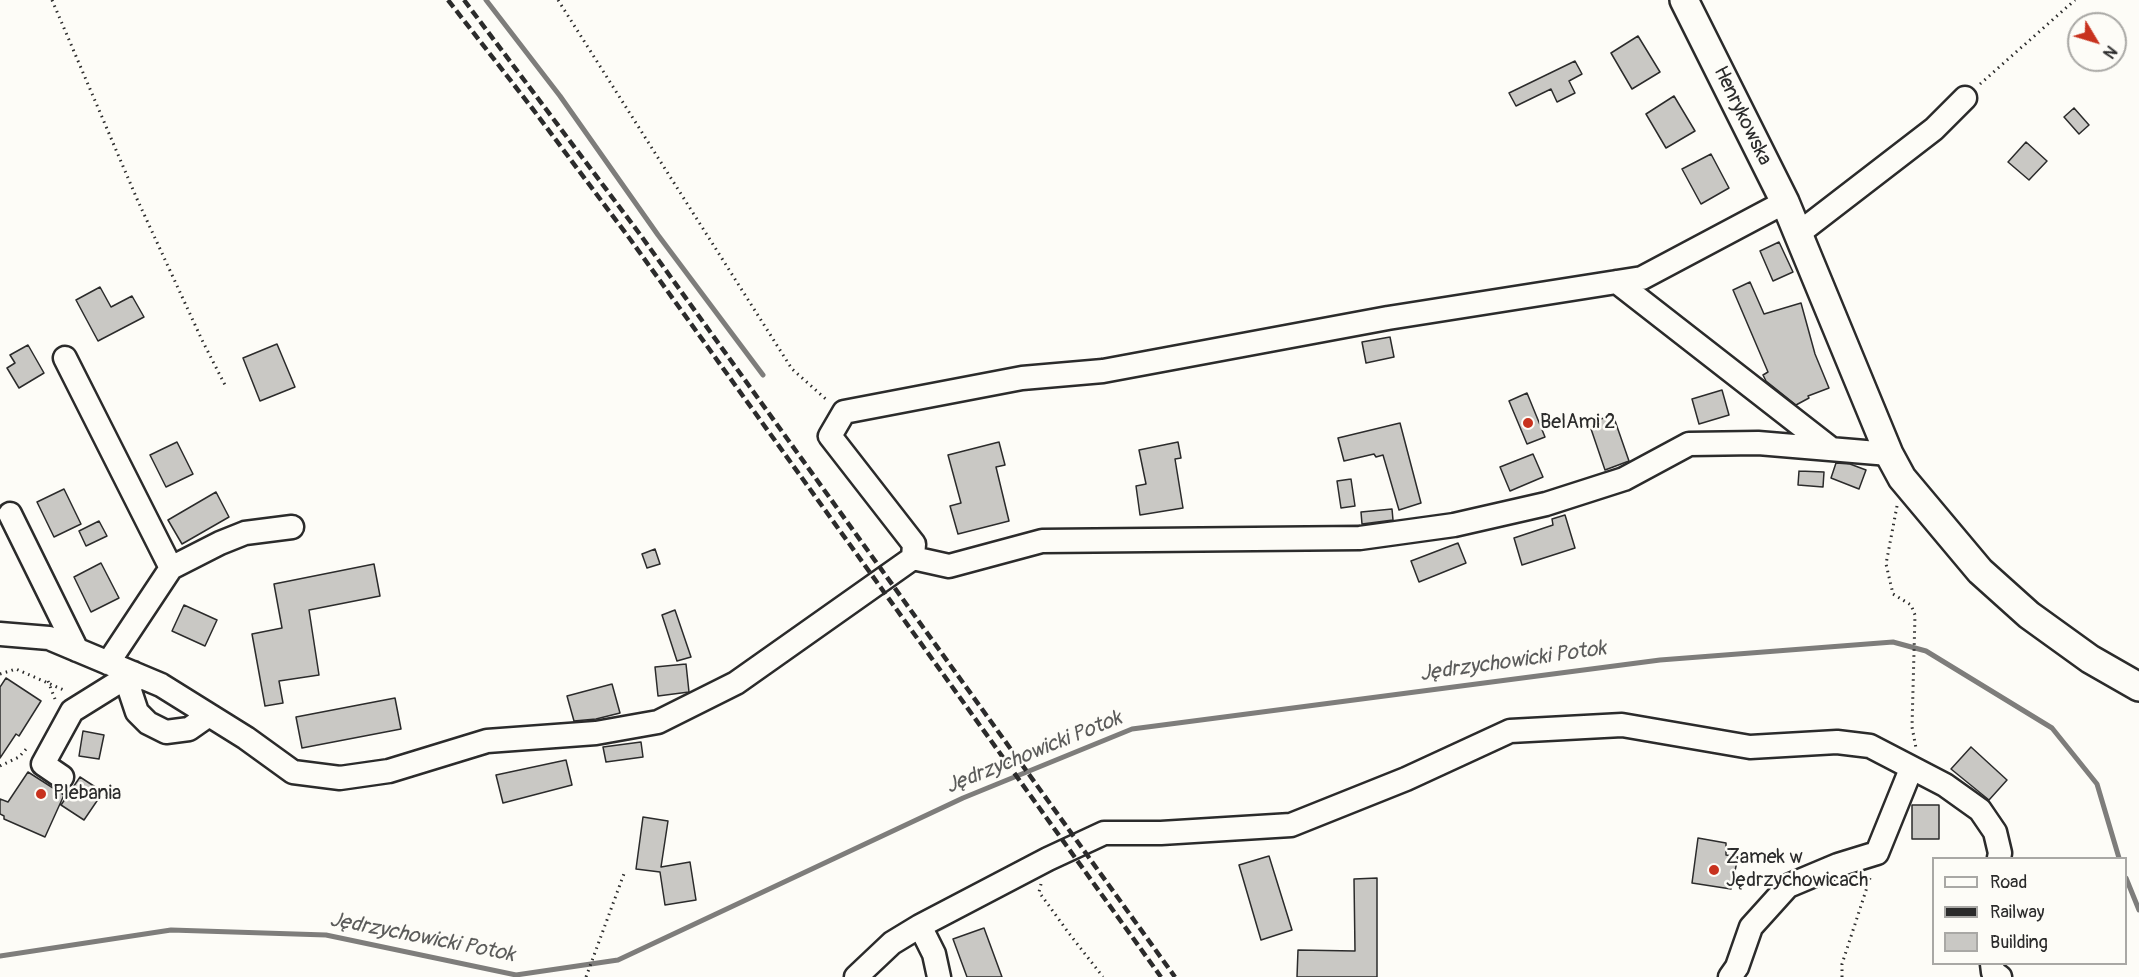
<!DOCTYPE html>
<html>
<head>
<meta charset="utf-8">
<style>
  body { margin:0 }
  #map { position:relative; width:2139px; height:977px; overflow:hidden; background:#fdfcf7; font-family:Pangolin,sans-serif }
  canvas { display:block }
  .legend { position:absolute; left:1932px; top:857px; width:195px; height:108px; box-sizing:border-box; background:#fdfcf7; border:2px solid #a9a8a5; margin:0; padding:8px 10px; list-style:none; font-size:18px; color:#2b2b2b }
  .legend li { display:flex; align-items:center; gap:12px; height:30px }
  .legend b { width:30px; border:2px solid #a9a8a5 }
  .north { position:absolute; left:2067px; top:12px; width:60px; height:60px; box-sizing:border-box; background:#fdfcf7; border:2px solid #a9a8a5; border-radius:50%; rotate:128deg; font-size:16px; font-weight:700; line-height:24px; text-align:center; color:#2b2b2b }
  .north::after { content:''; display:block; margin:auto; width:21px; height:27px; background:#c8321e; clip-path:polygon(50% 0,100% 100%,50% 72%,0 100%) }
</style>
</head>
<body>
<div id="map">
<canvas width="2139" height="977"></canvas>
<ul class="legend">
<li><b style="height:8px;background:#fdfcf7"></b>Road</li>
<li><b style="height:8px;background:#2b2b2b"></b>Railway</li>
<li><b style="height:16px;background:#c9c8c4"></b>Building</li>
</ul>
<div class="north">N</div>
</div>
<script>
const c = document.querySelector('canvas').getContext('2d');
c.lineJoin = 'round';
const shape = rows => new Path2D(rows.map(r => 'M' + r).join(''));
function strokePath(path, color, width, dash) { c.strokeStyle = color; c.lineWidth = width; c.lineCap = dash ? 'butt' : 'round'; c.setLineDash(dash || []); c.stroke(path); }
function fillPath(path, color) { c.fillStyle = color; c.fill(path, 'evenodd'); }
function label(font, color, halo, rows, align = 'center') {
  c.font = font + ' Pangolin,sans-serif'; c.lineWidth = 5; c.setLineDash([]); c.textBaseline = 'middle'; c.strokeStyle = halo; c.fillStyle = color; for (const [text, x, y, turn = 0] of rows) {
    c.save(); c.translate(x, y); c.rotate((+turn || 0) * Math.PI / 180); c.textAlign = isNaN(turn) ? turn : align; if (halo) c.strokeText(text, 0, 0); c.fillText(text, 0, 0); c.restore();
  }
}
const stream = shape([
  [486,0,560,96,658,235,763,375],
  [2126,878,2139,910],
  [0,956,171,930,326,935,516,975,618,960,963,798,1132,729,1660,660,1893,642,1926,651,2052,728,2097,784,2119,858]
]);
const building = shape([
  [1638,36,1660,72,1632,89,1611,53,1638,36],
  [1575,61,1582,74,1569,81,1575,93,1557,102,1551,89,1516,106,1509,93,1575,61],
  [1674,96,1695,131,1666,148,1646,114,1674,96],
  [2074,108,2089,125,2079,134,2064,117,2074,108],
  [2026,142,2047,161,2029,180,2008,162,2026,142],
  [1711,154,1729,188,1701,204,1682,169,1711,154],
  [1779,242,1793,272,1773,281,1760,251,1779,242],
  [1750,282,1764,314,1801,303,1815,354,1829,388,1808,396,1809,398,1796,405,1766,381,1763,375,1768,372,1733,290,1750,282],
  [100,287,111,307,132,296,144,317,98,341,76,300,100,287],
  [1390,337,1394,357,1366,363,1362,342,1390,337],
  [277,344,295,387,260,401,243,358,277,344],
  [28,345,44,373,19,388,7,368,15,363,10,355,28,345],
  [1722,390,1729,415,1699,424,1692,399,1722,390],
  [1527,393,1545,437,1527,444,1509,401,1527,393],
  [1613,415,1629,461,1605,470,1589,423,1613,415],
  [1400,423,1421,503,1399,510,1383,455,1376,457,1374,454,1344,461,1338,438,1400,423],
  [177,442,193,474,166,487,150,455,177,442],
  [999,442,1005,465,996,467,1009,521,958,534,950,506,961,503,948,455,999,442],
  [1178,442,1181,458,1175,459,1183,508,1140,515,1136,486,1146,484,1139,450,1178,442],
  [1533,454,1543,477,1510,491,1500,467,1533,454],
  [1836,463,1850,464,1866,470,1859,489,1831,478,1836,463],
  [1799,471,1824,472,1823,487,1798,485,1799,471],
  [1351,479,1355,506,1341,508,1337,481,1351,479],
  [64,489,81,524,54,537,37,502,64,489],
  [216,492,229,517,182,544,168,520,216,492],
  [1392,509,1393,520,1362,524,1361,512,1392,509],
  [1565,515,1575,548,1522,565,1514,538,1553,525,1552,519,1565,515],
  [99,521,107,536,86,546,79,531,99,521],
  [1458,543,1466,563,1419,582,1411,561,1458,543],
  [655,549,660,564,647,568,642,554,655,549],
  [101,563,119,598,91,612,74,577,101,563],
  [374,564,380,596,309,610,319,675,279,681,283,703,265,706,252,634,282,628,274,584,374,564],
  [184,605,217,620,205,646,172,631,184,605],
  [675,610,691,657,677,661,662,615,675,610],
  [686,664,689,692,658,696,655,667,686,664],
  [6,678,41,701,19,736,16,734,0,758,0,687,6,678],
  [612,684,620,713,596,719,574,721,567,696,612,684],
  [395,698,401,729,302,748,296,717,395,698],
  [83,731,104,735,99,759,79,756,83,731],
  [641,742,643,757,606,762,603,747,641,742],
  [1971,747,2007,780,1989,800,1951,769,1971,747],
  [566,760,572,785,503,803,496,775,566,760],
  [28,772,64,795,45,837,4,819,4,816,0,814,0,799,8,802,28,772],
  [80,777,103,792,84,820,61,805,80,777],
  [1912,805,1939,805,1939,839,1912,839,1912,805],
  [643,817,668,821,661,867,690,862,696,900,665,905,660,872,636,869,643,817],
  [1698,838,1726,843,1726,855,1738,857,1731,889,1692,883,1698,838],
  [1269,856,1292,930,1261,940,1239,865,1269,856],
  [1377,878,1377,977,1297,977,1298,950,1355,951,1354,879,1377,878],
  [984,928,1002,977,967,977,953,939,984,928]
]);
const path = shape([
  [52,0,137,199,202,340,226,387],
  [558,0,792,369,828,401],
  [1980,84,2075,0],
  [1897,506,1886,564,1893,594,1911,605,1915,615,1912,727,1916,748],
  [0,674,16,669,66,691],
  [48,681,55,699],
  [0,766,19,757,27,748],
  [1041,884,1039,892,1068,932,1103,977],
  [586,977,625,871],
  [1842,977,1842,964,1871,875]
]);
const minor = shape([
  [1799,233,1934,129,1965,98],
  [1617,282,1830,448],
  [65,358,171,568],
  [10,514,77,650],
  [913,558,914,544,830,436,844,412,1022,378,1103,371,1388,318,1642,278,1785,202],
  [0,634,49,638,161,685,246,738,293,772,340,778,389,771,487,741,596,733,658,722,736,683,913,558,949,566,1042,541,1360,538,1454,525,1546,504,1624,479,1689,444,1758,443,1889,454],
  [108,663,171,568,220,543,245,533,292,527],
  [133,673,130,691,137,712,148,723,166,732,189,729,209,715],
  [62,777,43,764,72,711,133,673],
  [920,926,934,954,939,977],
  [1992,964,1993,972,2000,977],
  [856,977,892,943,920,926,1048,859,1104,833,1161,833,1291,825,1406,779,1510,731,1622,725,1750,747,1837,742,1870,746,1945,785,1980,810,1995,832,2000,853,1999,858],
  [1730,977,1737,967,1751,927,1788,886,1838,865,1877,853,1911,769]
]);
const major = shape([
  [1684,0,1785,202,1889,454,1902,478,1980,571,2029,615,2090,659,2139,687]
]);
const rail = shape([
  [448,0,532,108,630,239,1161,977],
  [464,0,639,233,1175,977]
]);
const markers = [
  [1528,423,6,"#c8321e"],
  [41,794,6,"#c8321e"],
  [1714,870,6,"#c8321e"]
];
const streetNames = [
  ["Henrykowska",1742,116,64]
];
const poiNames = [
  ["BelAmi 2",1540,423],
  ["Plebania",53,794],
  ["Zamek w",1726,858],
  ["Jędrzychowicach",1726,881]
];
const waterNames = [
  ["Jędrzychowicki Potok",1513,662,-8],
  ["Jędrzychowicki Potok",1034,753,-22],
  ["Jędrzychowicki Potok",422,938,11]
];
strokePath(stream, '#7e7d7b', 5);
fillPath(building, '#c9c8c4');
strokePath(building, '#2b2b2b', 1.5);
strokePath(minor, '#2b2b2b', 27);
strokePath(major, '#2b2b2b', 32);
strokePath(path, '#2b2b2b', 3, [1.5, 4.5]);
strokePath(minor, '#fdfcf7', 22);
strokePath(major, '#fdfcf7', 27);
strokePath(rail, '#2b2b2b', 4.5, [9, 4.5]);
for (const [x, y, r, color] of markers) { const dot = new Path2D(); dot.arc(x, y, r, 0, 2 * Math.PI); c.fillStyle = color; c.fill(dot); strokePath(dot, '#fdfcf7', 2); }
label('20px', '#2b2b2b', '#fdfcf7', streetNames);
label('20px', '#2b2b2b', '#fdfcf7', poiNames, 'left');
label('italic 21px', '#5b5b5a', '#fdfcf7', waterNames);
</script>
</body>
</html>
